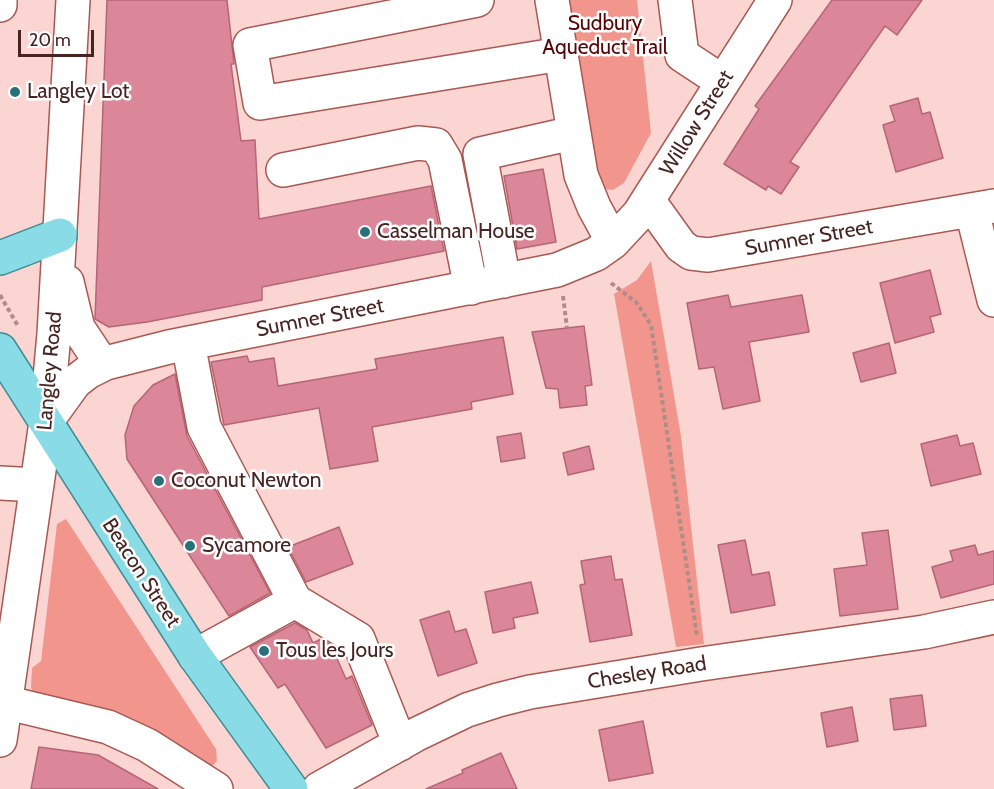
<!DOCTYPE html>
<html>
<head>
<meta charset="utf-8">
<style>
  body { margin:0 }
  #map { position:relative; width:994px; height:789px; overflow:hidden; background:#fbd5d1; font-family:Cabin,sans-serif }
  canvas { display:block }
  .scale { position:absolute; left:18px; top:30px; width:76px; height:27px; box-sizing:border-box; border:3px solid #472421; border-top:0; padding-left:8px; font-size:18px; line-height:21px; white-space:nowrap; color:#472421; -webkit-text-stroke:4px #fff; paint-order:stroke }
</style>
</head>
<body>
<div id="map">
<canvas width="994" height="789"></canvas>
<div class="scale">20 m</div>
</div>
<script>
const c = document.querySelector('canvas').getContext('2d');
c.lineJoin = 'round';
function fillPath(path, color) { c.fillStyle = color; c.fill(path, 'evenodd'); }
const shape = rows => new Path2D(rows.map(r => 'M' + r).join(''));
function strokePath(path, color, width, dash) { c.strokeStyle = color; c.lineWidth = width; c.lineCap = dash ? 'butt' : 'round'; c.setLineDash(dash || []); c.stroke(path); }
function label(font, color, halo, rows, align = 'center') {
  c.font = font + ' Cabin,sans-serif'; c.lineWidth = 5; c.setLineDash([]); c.textBaseline = 'middle'; c.strokeStyle = halo; c.fillStyle = color; for (const [text, x, y, turn = 0] of rows) {
    c.save(); c.translate(x, y); c.rotate((+turn || 0) * Math.PI / 180); c.textAlign = isNaN(turn) ? turn : align; if (halo) c.strokeText(text, 0, 0); c.fillText(text, 0, 0); c.restore();
  }
}
const green = shape([
  [563,0,637,0,651,133,624,183,613,190,606,189,596,178],
  [651,261,681,436,704,644,676,647,614,294,637,280],
  [66,519,216,749,217,761,208,771,36,696,31,688,32,668,41,661,57,524]
]);
const building = shape([
  [107,0,227,0,234,64,231,64,241,141,255,140,259,219,431,186,444,251,262,287,262,300,147,322,109,327,95,319,107,0],
  [832,0,922,0,897,35,885,26,790,162,799,167,781,194,768,186,766,190,724,164,759,109,755,106,832,0],
  [918,98,922,114,930,112,943,158,896,172,883,125,895,121,890,106,918,98],
  [543,169,556,242,517,249,504,176,543,169],
  [930,270,941,314,930,317,934,332,895,343,880,283,930,270],
  [728,295,731,307,802,295,809,332,749,342,760,401,723,409,714,367,699,369,687,303,728,295],
  [584,326,592,385,585,386,587,405,560,408,558,389,546,388,532,332,584,326],
  [503,337,513,394,471,402,472,409,372,427,378,461,330,469,319,408,224,425,211,362,247,356,249,362,274,358,278,386,377,369,375,359,503,337],
  [889,343,896,373,861,382,853,353,889,343],
  [175,374,187,436,270,593,229,616,127,459,125,435,134,406,153,385,175,374],
  [521,433,525,458,501,462,497,437,521,433],
  [957,435,960,446,973,443,981,474,931,486,921,444,957,435],
  [589,446,594,469,568,475,563,453,589,446],
  [339,527,353,564,306,582,288,547,339,527],
  [888,530,898,609,840,616,834,569,867,565,862,533,888,530],
  [745,540,752,575,769,572,775,605,731,613,718,545,745,540],
  [975,545,978,555,994,551,994,584,941,598,932,567,953,561,950,551,975,545],
  [611,556,615,580,622,579,632,635,590,642,580,585,585,584,581,561,611,556],
  [531,582,538,613,513,618,515,628,493,633,485,592,531,582],
  [449,611,455,632,466,629,477,663,438,676,420,620,449,611],
  [295,623,307,630,313,643,321,639,331,645,346,679,352,676,372,725,326,748,285,684,278,688,250,647,295,623],
  [922,695,926,726,894,730,890,699,922,695],
  [852,707,858,741,827,747,821,713,852,707],
  [643,721,653,773,609,781,599,730,643,721],
  [39,747,98,755,158,789,31,789,39,747],
  [501,753,517,789,426,789,463,773,462,770,501,753]
]);
const path = shape([
  [611,283,636,302,651,325,697,636],
  [0,295,18,326],
  [563,296,567,328]
]);
const minor = shape([
  [477,0,250,45,260,103,561,54],
  [552,0,581,175,594,207,613,242],
  [675,0,682,55,723,82],
  [0,5,0,0],
  [283,170,418,143,436,145,445,160,471,288],
  [648,200,681,246,691,253,708,255,994,206],
  [972,211,994,300],
  [504,281,480,154,573,133],
  [67,282,78,328,102,364],
  [188,343,204,427,295,601,358,639,400,744],
  [46,422,75,382,88,372,106,363,169,347,557,270,596,254,613,242,639,214,775,0],
  [0,483,37,485],
  [195,656,295,601],
  [0,701,108,727,147,745,216,789],
  [0,740,46,422,54,334,73,0],
  [319,789,415,735,467,710,498,700,530,692,701,664,924,632,994,617]
]);
const major = shape([
  [0,258,60,235],
  [0,350,195,656,291,789]
]);
const markers = [
  [15,92,6,"#28717a"],
  [365,232,6,"#28717a"],
  [159,481,6,"#28717a"],
  [190,546,6,"#28717a"],
  [264,651,6,"#28717a"]
];
const parkNames = [
  ["Sudbury",605,24],
  ["Aqueduct Trail",605,48]
];
const poiNames = [
  ["Langley Lot",27,92],
  ["Casselman House",377,232],
  ["Coconut Newton",171,481],
  ["Sycamore",202,546],
  ["Tous les Jours",276,651]
];
const streetNames = [
  ["Willow Street",697,123,-58],
  ["Sumner Street",809,238,-10],
  ["Sumner Street",320,318,-11],
  ["Langley Road",50,371,-85],
  ["Beacon Street",141,573,57],
  ["Chesley Road",647,673,-9]
];
fillPath(green, '#f2968d');
fillPath(building, '#dc8799');
strokePath(building, '#b66577', 1.5);
strokePath(minor, '#a95952', 36);
strokePath(major, '#3f8c95', 36);
strokePath(path, '#b08c88', 4, [4.5, 3]);
strokePath(minor, '#fff', 33);
strokePath(major, '#89dce5', 33);
for (const [x, y, r, color] of markers) { const dot = new Path2D(); dot.arc(x, y, r, 0, 2 * Math.PI); c.fillStyle = color; c.fill(dot); strokePath(dot, '#fff', 2); }
label('21px', '#590609', '#fff', parkNames);
label('21px', '#472421', '#fff', poiNames, 'left');
label('21px', '#472421', '#fff', streetNames);
</script>
</body>
</html>
